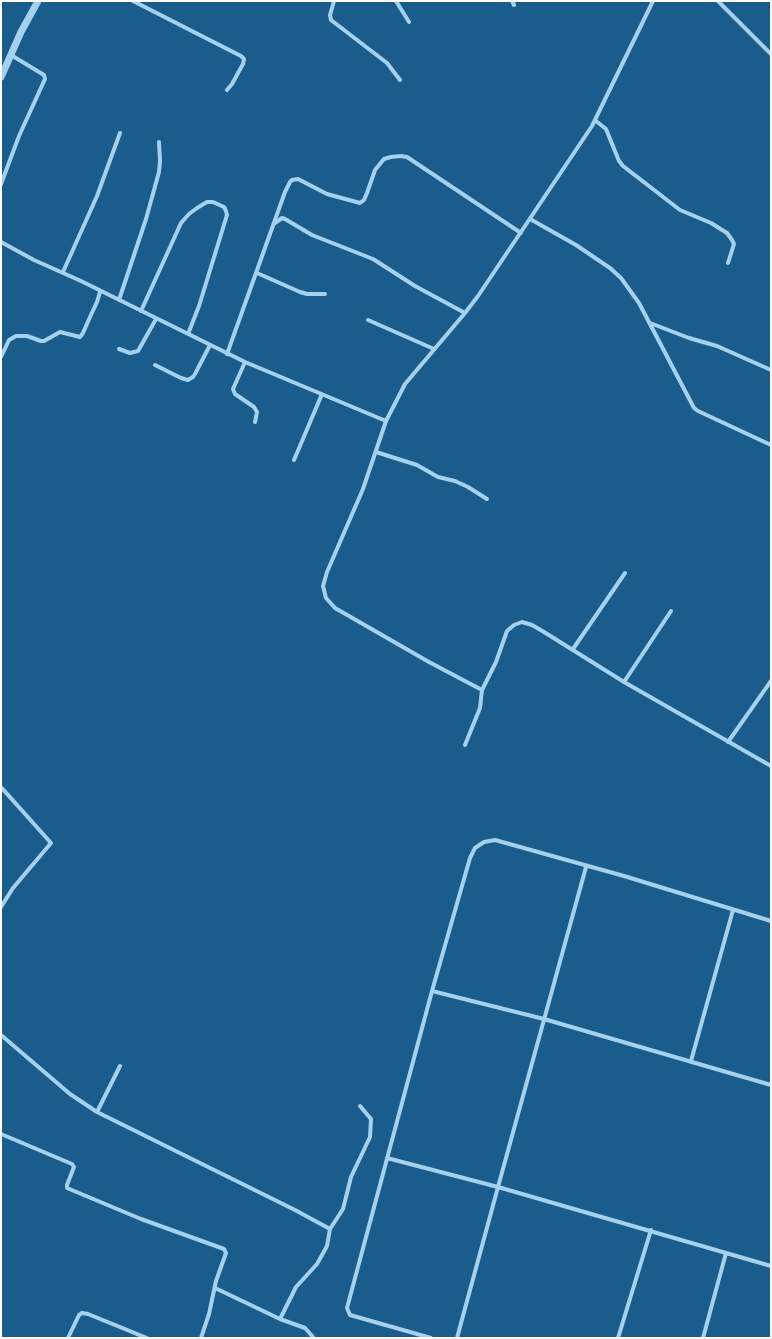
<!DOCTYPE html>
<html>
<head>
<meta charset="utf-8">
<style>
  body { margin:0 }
  #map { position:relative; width:772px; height:1339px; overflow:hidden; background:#1a5c8c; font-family:"PT Sans",sans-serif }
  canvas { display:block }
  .frame { position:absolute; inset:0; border:2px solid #fff; pointer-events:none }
</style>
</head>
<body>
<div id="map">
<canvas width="772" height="1339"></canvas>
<div class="frame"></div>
</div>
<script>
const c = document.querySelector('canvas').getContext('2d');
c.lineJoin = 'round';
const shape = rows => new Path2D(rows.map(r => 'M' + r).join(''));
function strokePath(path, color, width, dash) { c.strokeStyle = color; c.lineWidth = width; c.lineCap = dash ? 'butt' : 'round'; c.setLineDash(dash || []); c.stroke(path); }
const minor = shape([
  [133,1,241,56,244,59,243,64,232,84,227,90],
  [334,1,330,15,331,20,387,63,400,80],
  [396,1,409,22],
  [512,1,514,5],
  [718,1,771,54],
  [596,121,606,129,619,161,623,166,680,210,711,223,727,233,732,240,734,244,728,263],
  [1,184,19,136,45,79,44,75,11,55],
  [530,219,576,245,610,268,621,278,639,303,694,408,698,411,771,445],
  [275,223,282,218,285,219,312,235,373,259,415,286,465,313],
  [1,242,34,260,81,281,245,362,386,421],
  [63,272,97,196,120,133],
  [257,273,300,292,307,294,325,294],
  [119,300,146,219,159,172,160,161,159,142],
  [141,311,181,223,189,214,197,208,207,202,213,202,224,207,226,211,227,215,199,306,188,334],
  [368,320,434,349],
  [650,323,689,338,717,346,771,370],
  [119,349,130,353,138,351,156,319],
  [227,354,285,192,290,182,292,180,298,179,327,194,360,203,364,200,367,193,375,170,384,159,391,157,401,156,407,157,521,233],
  [1,357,9,340,16,336,27,336,41,341,44,341,60,332,80,337,83,333,90,317,97,302,100,292],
  [245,362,233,389,235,394,254,407,257,412,255,422],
  [155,365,181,378,188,380,193,377,195,374,210,345],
  [376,452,417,465,438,477,455,481,468,487,487,499],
  [294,460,322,394],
  [573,649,625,573],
  [624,682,671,611],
  [482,690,429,662,335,608,326,598,323,586,327,572,363,489,386,421,405,384,465,313,478,296,592,126,653,1],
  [728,742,771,681],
  [465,745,480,708,482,690,496,662,507,631,514,625,522,622,532,625,544,632,624,682,771,766],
  [1,787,51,843,13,888,1,907],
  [432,991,544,1019,771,1085],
  [1,1035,70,1094,97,1112,120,1066],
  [691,1061,733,910],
  [97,1112,295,1210,330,1229],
  [1,1134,72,1164,74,1167,67,1185,67,1188,141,1219,224,1249,226,1253,216,1281,209,1314,201,1338],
  [387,1158,498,1187,771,1266],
  [215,1288,280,1319,305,1328,313,1337],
  [280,1319,296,1287,317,1264,327,1246,330,1229,343,1209,351,1177,370,1137,371,1119,360,1106],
  [68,1338,79,1315,82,1313,88,1314,147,1338],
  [431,1338,350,1315,347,1308,432,991,470,858,475,848,484,842,495,840,624,876,771,921],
  [457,1338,498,1187,586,867],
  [618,1338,651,1230],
  [703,1338,726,1253]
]);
const tertiary = shape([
  [1,77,21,32,38,1]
]);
strokePath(minor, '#a5d1ee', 4);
strokePath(tertiary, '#a5d1ee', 7);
</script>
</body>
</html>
